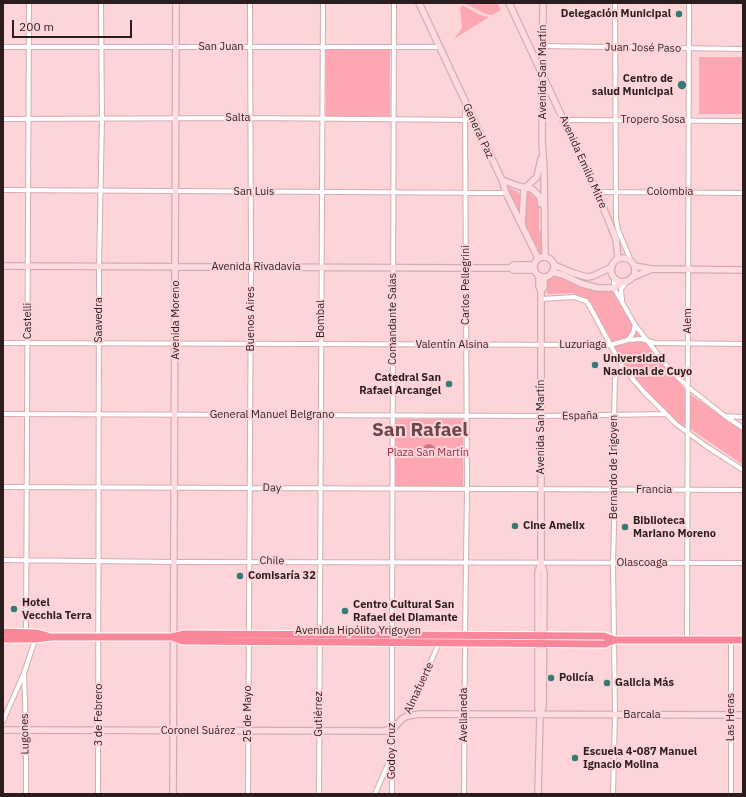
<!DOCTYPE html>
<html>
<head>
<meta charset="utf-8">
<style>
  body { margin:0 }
  #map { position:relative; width:746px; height:797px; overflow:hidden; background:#fdd4d8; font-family:"IBM Plex Sans",sans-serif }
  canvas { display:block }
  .frame { position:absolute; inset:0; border:4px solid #2b1d1e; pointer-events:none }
  .scale { position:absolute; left:12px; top:20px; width:120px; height:18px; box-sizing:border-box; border:2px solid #2b1d1e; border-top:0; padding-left:5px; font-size:12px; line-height:14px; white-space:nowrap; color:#2b1d1e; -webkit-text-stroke:3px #fdd4d8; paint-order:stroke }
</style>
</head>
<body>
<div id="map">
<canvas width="746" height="797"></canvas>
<div class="frame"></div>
<div class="scale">200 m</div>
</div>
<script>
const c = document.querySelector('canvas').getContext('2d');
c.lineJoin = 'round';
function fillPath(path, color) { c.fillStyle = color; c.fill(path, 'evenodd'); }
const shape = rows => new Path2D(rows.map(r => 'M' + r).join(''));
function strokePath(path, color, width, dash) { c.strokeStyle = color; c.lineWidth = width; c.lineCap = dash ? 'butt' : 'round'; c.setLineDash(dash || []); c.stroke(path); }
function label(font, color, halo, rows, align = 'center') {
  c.font = font + ' "IBM Plex Sans",sans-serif'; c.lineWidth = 4; c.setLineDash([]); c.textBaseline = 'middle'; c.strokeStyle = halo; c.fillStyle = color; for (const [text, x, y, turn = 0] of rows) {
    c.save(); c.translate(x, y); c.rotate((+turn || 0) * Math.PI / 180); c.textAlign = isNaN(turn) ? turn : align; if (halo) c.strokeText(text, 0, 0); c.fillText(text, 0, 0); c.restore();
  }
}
const green = shape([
  [464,3,497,3,501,10,492,15,486,14],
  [462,5,480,15,489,17,454,39,462,28,460,8],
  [326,50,390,50,390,116,326,116],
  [699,57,743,57,743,114,699,114],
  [506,186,518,192,522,200,519,216],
  [529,190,531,191,532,196,539,200,539,229,541,233,543,255,538,256,521,225,525,192],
  [555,275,581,286,597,291,613,291,647,345,688,393,743,430,743,465,686,426,686,428,667,414,623,366,591,302,573,293,547,294,546,278],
  [394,419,463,419,463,486,393,486]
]);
const water = shape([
  '423 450a6 6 0 1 1 12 0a6 6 0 1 1-12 0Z'
]);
const street = shape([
  [615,3,616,219,618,230,631,261],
  [543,46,743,49],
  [3,47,439,47],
  [3,119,250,118,472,120],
  [563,120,743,121],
  [3,190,506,193],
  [597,192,743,193],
  [614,277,614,288,635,325,667,366,688,387,725,416,743,428],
  [541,299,574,297,586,301,589,305,623,368,644,392,676,424,706,446,743,470],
  [622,300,621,289,628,280],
  [628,340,633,333,635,325],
  [3,343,610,345,628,340,641,339,655,343,743,344],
  [3,414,541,416,666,414],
  [725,416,743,417],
  [3,487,743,490],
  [3,560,174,562,743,563],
  [26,635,29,3],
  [465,636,467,489,465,104],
  [687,640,689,3],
  [24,673,26,731,26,794],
  [407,716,439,643],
  [3,721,24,673,36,637],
  [98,794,99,266,102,119,101,3],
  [248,794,251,267,250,3],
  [319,794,323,3],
  [375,794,392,755],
  [392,794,392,635,394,3],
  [464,794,465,642],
  [613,794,615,714,613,563,615,490,614,416,615,379,616,376,623,368],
  [731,794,731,640]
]);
const secondary = shape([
  [419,3,502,180,506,193,538,258],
  [509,3,597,192,616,239,618,259],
  [543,3,542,140,544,170,545,257],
  [502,180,518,186,532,189,540,197,541,204],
  [522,224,524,189,537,177,541,159],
  '534 267a10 10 0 1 1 20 0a10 10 0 1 1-20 0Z',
  '611 270a12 12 0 1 1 24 0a12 12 0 1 1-24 0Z',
  [554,265,573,273,587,277,593,276,612,267],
  [3,266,466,268,510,268,514,265,534,265],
  [634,266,652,269],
  [510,268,514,270,534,270],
  [552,272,563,275,582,284,598,288,614,288,625,281],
  [539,276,539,286,541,291,541,563,544,572,543,707,540,714],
  [631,278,652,269,743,270],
  [541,291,544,287,544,277],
  [3,730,384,731,393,729,402,719,407,716,420,714,743,715],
  [173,794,176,3],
  [538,794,540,714,538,707,538,572,541,563]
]);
const highway = shape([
  [3,632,36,633,47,636],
  [3,639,36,639,51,637,173,637,184,634,604,636,614,640,605,644,465,643,182,641,173,637],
  [614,640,743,640]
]);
const markers = [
  [679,14,4,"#327b77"],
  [682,85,5,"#327b77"],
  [595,365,4,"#327b77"],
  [449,384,4,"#327b77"],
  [515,526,4,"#327b77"],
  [625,527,4,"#327b77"],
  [240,576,4,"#327b77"],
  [14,609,4,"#327b77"],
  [345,611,4,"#327b77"],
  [551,678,4,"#327b77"],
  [607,683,4,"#327b77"],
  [575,758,4,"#327b77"]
];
const poiNames = [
  ["Delegación Municipal",671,14,"right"],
  ["Centro de",673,79,"right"],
  ["salud Municipal",673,92,"right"],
  ["Universidad",603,359],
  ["Nacional de Cuyo",603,372],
  ["Catedral San",441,378,"right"],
  ["Rafael Arcangel",441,391,"right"],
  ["Biblioteca",633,521],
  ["Mariano Moreno",633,534],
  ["Cine Amelix",523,526],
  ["Comisaría 32",248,576],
  ["Hotel",22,603],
  ["Vecchia Terra",22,616],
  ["Centro Cultural San",353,605],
  ["Rafael del Diamante",353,618],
  ["Policía",559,678],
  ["Galicia Más",615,683],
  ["Escuela 4-087 Manuel",583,752],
  ["Ignacio Molina",583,765]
];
const streetNames = [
  ["San Juan",221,47],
  ["Juan José Paso",643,48,1],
  ["Avenida San Martín",543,72,-90],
  ["Salta",238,118],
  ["Tropero Sosa",653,120],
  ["General Paz",478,131,65],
  ["Avenida Emilio Mitre",583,162,66],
  ["San Luis",254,192],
  ["Colombia",670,192],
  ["Avenida Rivadavia",256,267],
  ["Carlos Pellegrini",466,285,-90],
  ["Buenos Aires",251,319,-90],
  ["Bombal",321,319,-90],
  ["Comandante Salas",393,319,-90],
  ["Saavedra",99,320,-90],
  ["Avenida Moreno",176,320,-90],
  ["Castelli",28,321,-90],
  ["Alem",688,321,-90],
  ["Valentín Alsina",452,345],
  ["Luzuriaga",583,345],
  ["General Manuel Belgrano",272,415],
  ["España",580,416,-1],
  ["Avenida San Martín",541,427,-90],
  ["Bernardo de Irigoyen",614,467,-90],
  ["Day",272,488,1],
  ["Francia",654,490],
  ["Chile",272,561,1],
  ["Olascoaga",642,563],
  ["Avenida Hipólito Yrigoyen",358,631],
  ["Almafuerte",419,688,-65],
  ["25 de Mayo",248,714,-90],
  ["Gutiérrez",319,714,-90],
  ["3 de Febrero",99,715,-90],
  ["Avellaneda",464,715,-90],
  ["Barcala",642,715],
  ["Las Heras",731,717,-90],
  ["Coronel Suárez",198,731],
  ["Lugones",25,734,-91],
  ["Godoy Cruz",392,751,-90]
];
const parkNames = [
  ["Plaza San Martín",428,453]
];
const townNames = [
  ["San Rafael",420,431]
];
fillPath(green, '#fda7b2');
fillPath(water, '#cb7581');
strokePath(street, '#d4acb0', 6);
strokePath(secondary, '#d4acb0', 8);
strokePath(highway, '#fff', 9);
strokePath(street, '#fff', 4);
strokePath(secondary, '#fddbe0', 5.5);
strokePath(highway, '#f98799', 7);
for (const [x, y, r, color] of markers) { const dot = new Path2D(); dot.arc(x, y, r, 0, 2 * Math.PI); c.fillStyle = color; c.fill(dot); strokePath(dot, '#fdd4d8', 1.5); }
label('bold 11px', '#2b1d1e', '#fdd4d8', poiNames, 'left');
label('11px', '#2b1d1e', '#fdd4d8', streetNames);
label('11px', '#942d44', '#fdd4d8', parkNames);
label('bold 19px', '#69474b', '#fdd4d8', townNames);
</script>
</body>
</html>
